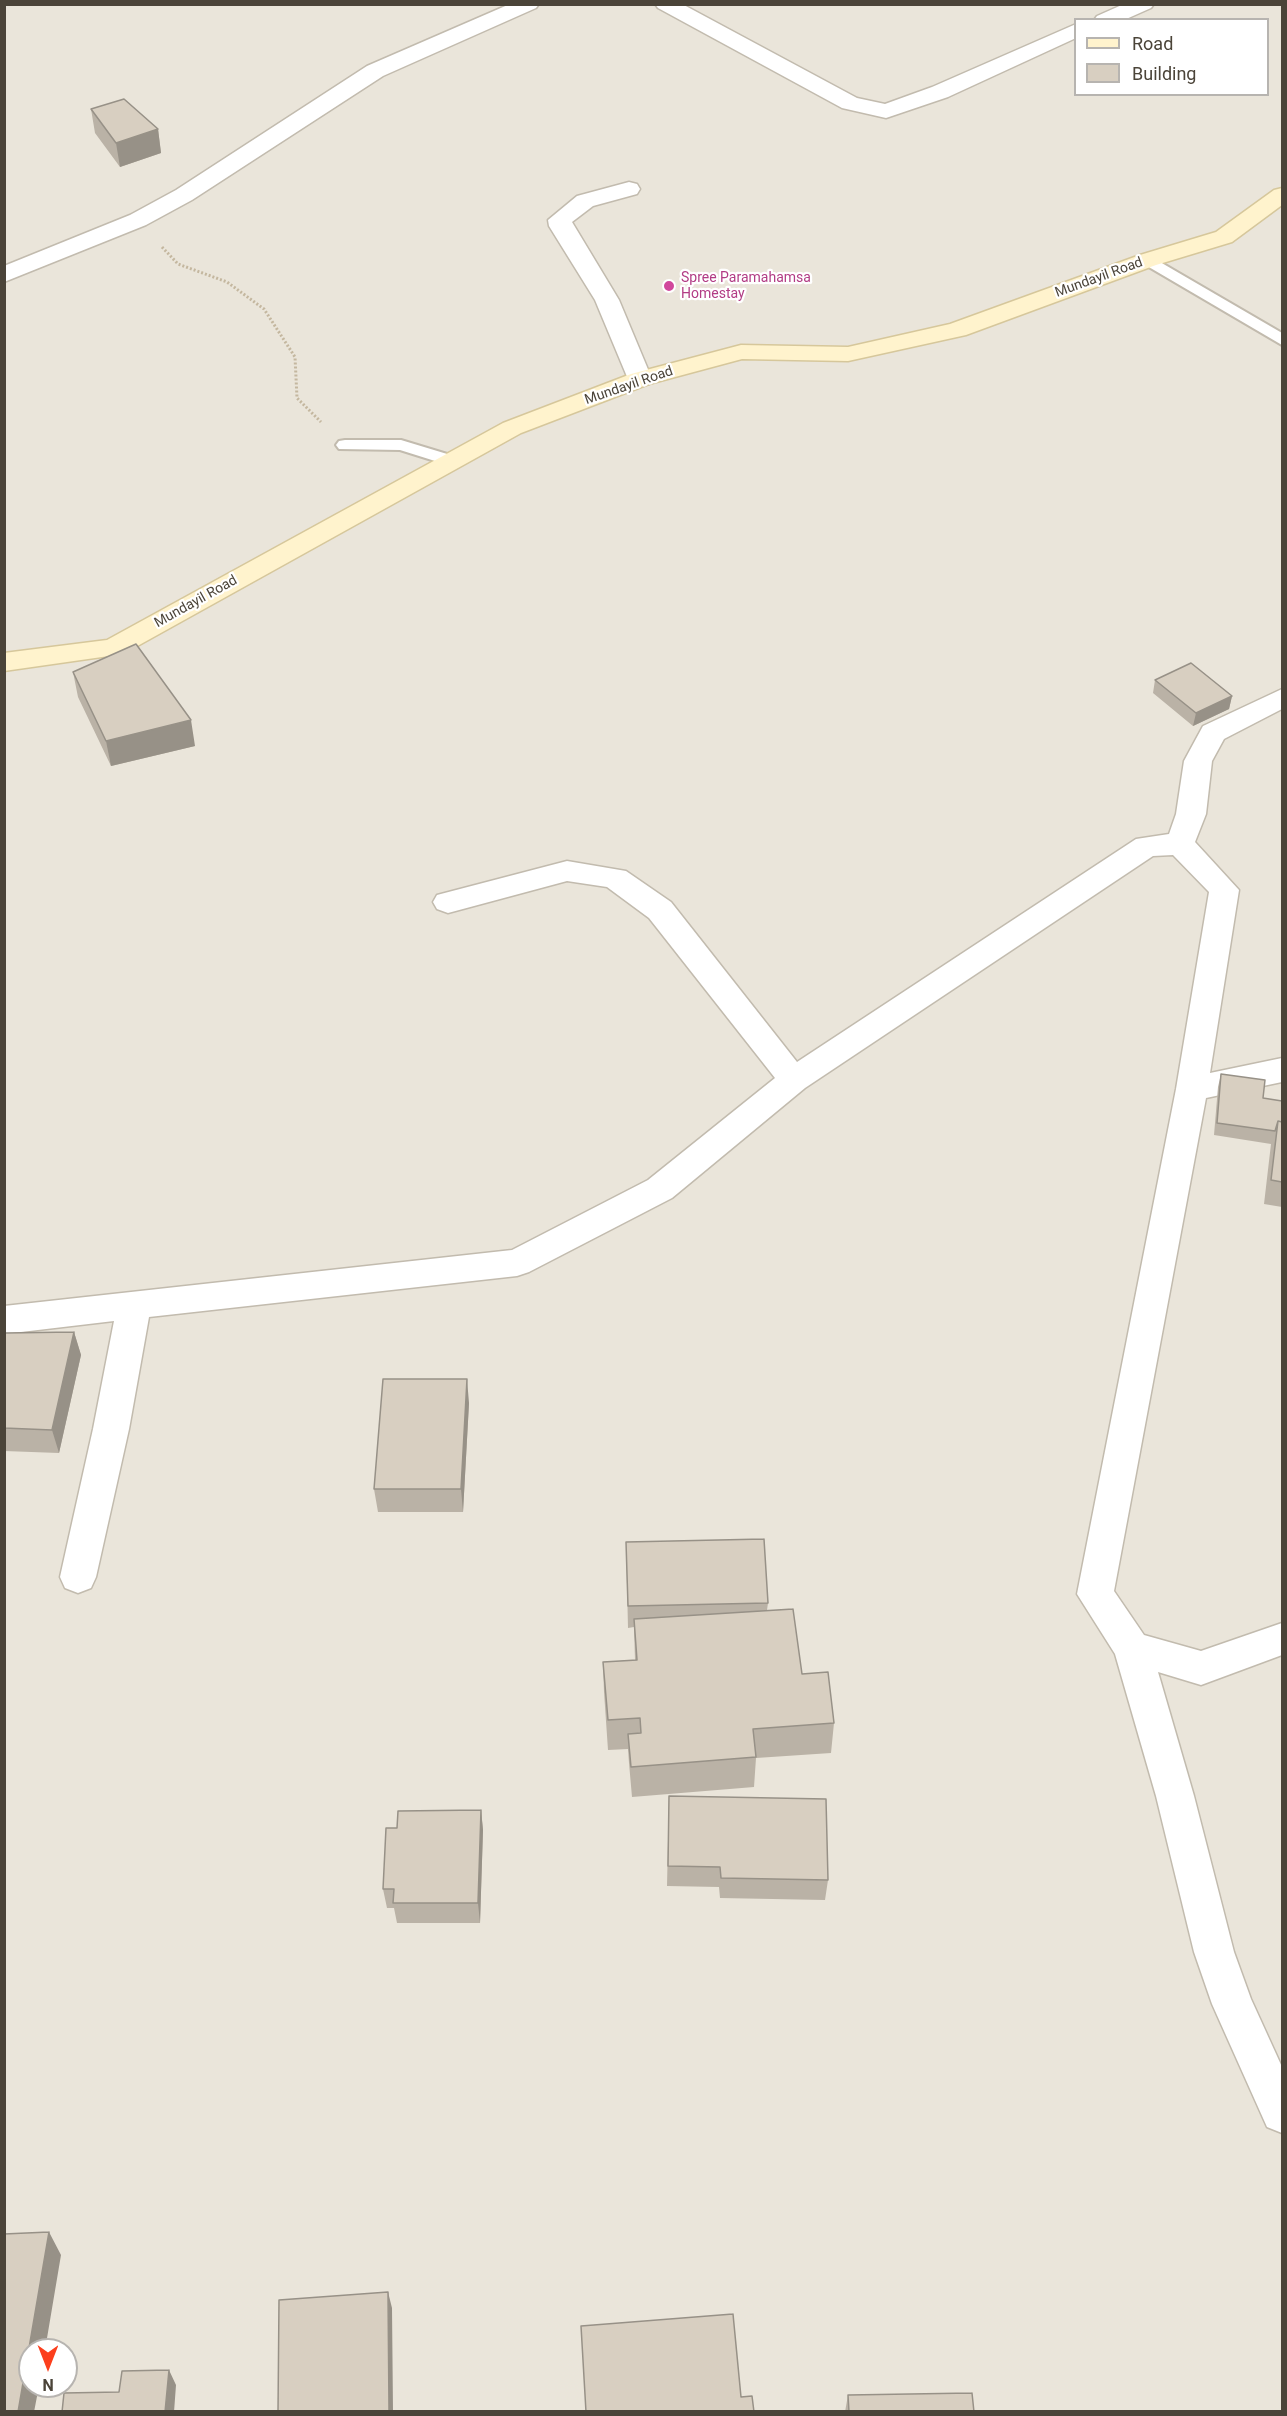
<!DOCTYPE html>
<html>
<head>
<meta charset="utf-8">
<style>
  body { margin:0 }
  #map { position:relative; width:1287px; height:2416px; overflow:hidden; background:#f6f3ec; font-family:Roboto,sans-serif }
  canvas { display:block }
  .frame { position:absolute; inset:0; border:6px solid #4b4439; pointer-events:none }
  .legend { position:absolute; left:1074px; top:18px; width:195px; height:78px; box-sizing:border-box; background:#fff; border:2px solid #b7b4b0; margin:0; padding:8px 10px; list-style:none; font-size:18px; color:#4b4439 }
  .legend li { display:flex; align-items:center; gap:12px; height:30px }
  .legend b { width:30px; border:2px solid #b7b4b0 }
  .north { position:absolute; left:18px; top:2338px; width:60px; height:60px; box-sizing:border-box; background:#fff; border:2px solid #b7b4b0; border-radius:50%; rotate:180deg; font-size:16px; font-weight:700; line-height:24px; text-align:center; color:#4b4439 }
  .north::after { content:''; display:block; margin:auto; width:21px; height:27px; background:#fc3f1d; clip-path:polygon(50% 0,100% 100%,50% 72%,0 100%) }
</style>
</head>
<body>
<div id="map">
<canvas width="1287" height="2416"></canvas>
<div class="frame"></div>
<ul class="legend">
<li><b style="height:8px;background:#fff3cd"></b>Road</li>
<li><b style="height:16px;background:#d8cfc1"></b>Building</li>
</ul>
<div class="north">N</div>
</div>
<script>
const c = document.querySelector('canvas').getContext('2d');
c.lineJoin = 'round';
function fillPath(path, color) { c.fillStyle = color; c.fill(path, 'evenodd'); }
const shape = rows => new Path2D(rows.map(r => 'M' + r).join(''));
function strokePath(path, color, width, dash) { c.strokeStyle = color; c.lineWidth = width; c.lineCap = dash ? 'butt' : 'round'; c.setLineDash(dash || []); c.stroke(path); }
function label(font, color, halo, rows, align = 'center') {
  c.font = font + ' Roboto,sans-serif'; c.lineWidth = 4.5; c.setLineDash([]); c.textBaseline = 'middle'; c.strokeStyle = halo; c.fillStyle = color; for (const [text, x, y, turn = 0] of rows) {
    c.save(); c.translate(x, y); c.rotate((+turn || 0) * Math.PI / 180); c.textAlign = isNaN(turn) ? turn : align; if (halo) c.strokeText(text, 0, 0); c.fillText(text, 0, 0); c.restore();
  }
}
const residential = shape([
  [5,5,1282,5,1282,2411,5,2411],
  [1076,20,1268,20,1268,94,1076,94],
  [30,2350,66,2350,66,2386,30,2386]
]);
const path = shape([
  [162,247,178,264,227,282,264,309,295,357,297,398,321,422]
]);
const service = shape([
  [1148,255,1282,333,1282,345,1142,263,1140,260,1142,257,1148,255],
  [345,440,401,440,457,457,460,461,451,466,400,450,339,449,336,445,339,441,345,440]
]);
const minor = shape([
  [510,4,539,4,536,8,383,76,192,200,146,225,4,282,4,266,130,215,176,190,367,66,510,4],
  [655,4,682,4,857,98,885,104,932,87,1076,24,1076,38,948,97,886,118,842,108,658,8,655,4],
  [1124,4,1154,4,1151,8,1124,20,1094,20,1097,16,1124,4],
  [629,182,637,184,640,189,637,194,593,206,572,222,619,300,652,379,649,384,640,386,631,384,628,379,595,300,549,226,548,220,577,196,629,182],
  [1282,689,1282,709,1224,739,1212,761,1206,814,1195,842,1239,890,1210,1073,1282,1058,1282,1082,1206,1098,1114,1591,1144,1635,1201,1651,1282,1623,1282,1655,1201,1685,1158,1672,1194,1796,1234,1952,1251,1999,1282,2067,1282,2133,1267,2127,1212,2004,1194,1952,1156,1796,1115,1654,1077,1594,1176,1089,1209,892,1173,855,1153,856,805,1088,672,1198,529,1272,517,1276,149,1317,129,1429,96,1577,91,1588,78,1593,65,1588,60,1577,93,1429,114,1321,4,1334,4,1306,512,1250,648,1180,775,1078,649,918,607,887,567,881,448,913,437,909,433,902,437,895,567,861,626,871,671,902,797,1062,1136,839,1169,834,1176,814,1184,761,1203,726,1282,689]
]);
const secondary = shape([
  [1282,188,1282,205,1232,242,1156,265,966,335,848,361,742,359,649,384,521,433,123,654,4,671,4,653,107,640,503,423,631,374,741,345,848,347,950,324,1140,255,1216,232,1274,190,1282,188]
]);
const wall = shape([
  [91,109,158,129,161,153,120,167,95,133],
  [73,672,195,746,111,766,78,697],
  [1155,680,1232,696,1229,709,1193,726,1153,693],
  [1221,1074,1263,1098,1282,1101,1282,1207,1264,1204,1271,1144,1214,1135,1218,1087],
  [74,1332,81,1355,59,1453,4,1451,4,1335],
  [469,1403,463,1512,378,1512,374,1489],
  [626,1542,768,1603,767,1610,802,1674,834,1723,831,1753,756,1758,754,1787,632,1797,629,1763,628,1749,608,1750,604,1692,603,1662,635,1660,634,1627,628,1628],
  [669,1796,828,1880,825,1900,720,1898,719,1887,667,1886],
  [481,1810,483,1830,480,1923,397,1923,394,1908,387,1908,383,1889,397,1828],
  [848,2395,974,2412,845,2412]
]);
const shadedWall = shape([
  [158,129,161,153,120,167,116,143],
  [1232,696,1229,709,1193,726,1196,713],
  [191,720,195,746,111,766,106,741],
  [74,1332,81,1355,59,1453,52,1430],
  [467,1379,469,1403,463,1512,461,1489],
  [481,1810,483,1830,480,1923,478,1903],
  [49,2232,61,2255,45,2350,30,2350,30,2386,39,2386,34,2412,18,2412],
  [388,2292,392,2308,393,2412,389,2412],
  [169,2370,176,2385,174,2412,165,2412]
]);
const building = shape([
  [124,99,158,129,116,143,91,109,124,99],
  [136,644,191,720,106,741,73,672,136,644],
  [1191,663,1232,696,1196,713,1155,680,1191,663],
  [1221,1074,1265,1080,1263,1098,1282,1101,1282,1122,1278,1121,1275,1131,1217,1123,1221,1074],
  [1278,1121,1282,1122,1282,1182,1271,1180,1278,1121],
  [74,1332,52,1430,4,1428,5,1333,74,1332],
  [383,1379,467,1379,461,1489,374,1489,383,1379],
  [764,1539,768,1603,628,1606,626,1542,764,1539],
  [793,1609,802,1674,828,1672,834,1723,753,1729,756,1757,631,1767,628,1734,641,1733,640,1718,608,1720,603,1662,637,1660,634,1619,793,1609],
  [669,1796,826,1799,828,1880,721,1878,720,1867,668,1866,669,1796],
  [481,1810,478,1903,393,1903,394,1889,383,1889,386,1828,397,1828,398,1811,481,1810],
  [49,2232,18,2412,4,2412,4,2234,49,2232],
  [388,2292,389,2412,278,2412,279,2300,388,2292],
  [733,2314,741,2397,752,2396,754,2412,586,2412,581,2326,733,2314],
  [169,2370,165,2412,62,2412,64,2393,119,2392,122,2371,169,2370],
  [972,2393,974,2412,849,2412,848,2395,972,2393]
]);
const markers = [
  [669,286,6,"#d1479c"]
];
const farHotelnames = [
  ["Spree Paramahamsa",681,278],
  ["Homestay",681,294]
];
const farStreetnames = [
  ["Mundayil Road",1099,278,-20],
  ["Mundayil Road",629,386,-19],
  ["Mundayil Road",196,602,-29]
];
fillPath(residential, '#eae5da');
strokePath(service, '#c2bbae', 4);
strokePath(minor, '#c2bbae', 3);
strokePath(secondary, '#d6c79b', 3);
strokePath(path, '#c4b79f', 3, [2, 2]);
fillPath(service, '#fff');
fillPath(minor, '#fff');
fillPath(secondary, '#fff3cd');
fillPath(wall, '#bab2a6');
fillPath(shadedWall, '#979187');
fillPath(building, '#d8cfc1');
strokePath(building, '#979187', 1.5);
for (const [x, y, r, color] of markers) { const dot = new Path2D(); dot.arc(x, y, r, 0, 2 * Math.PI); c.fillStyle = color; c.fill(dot); strokePath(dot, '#fff', 2); }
label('14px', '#b23c85', '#fff', farHotelnames, 'left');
label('14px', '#4b4439', '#fff', farStreetnames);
</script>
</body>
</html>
